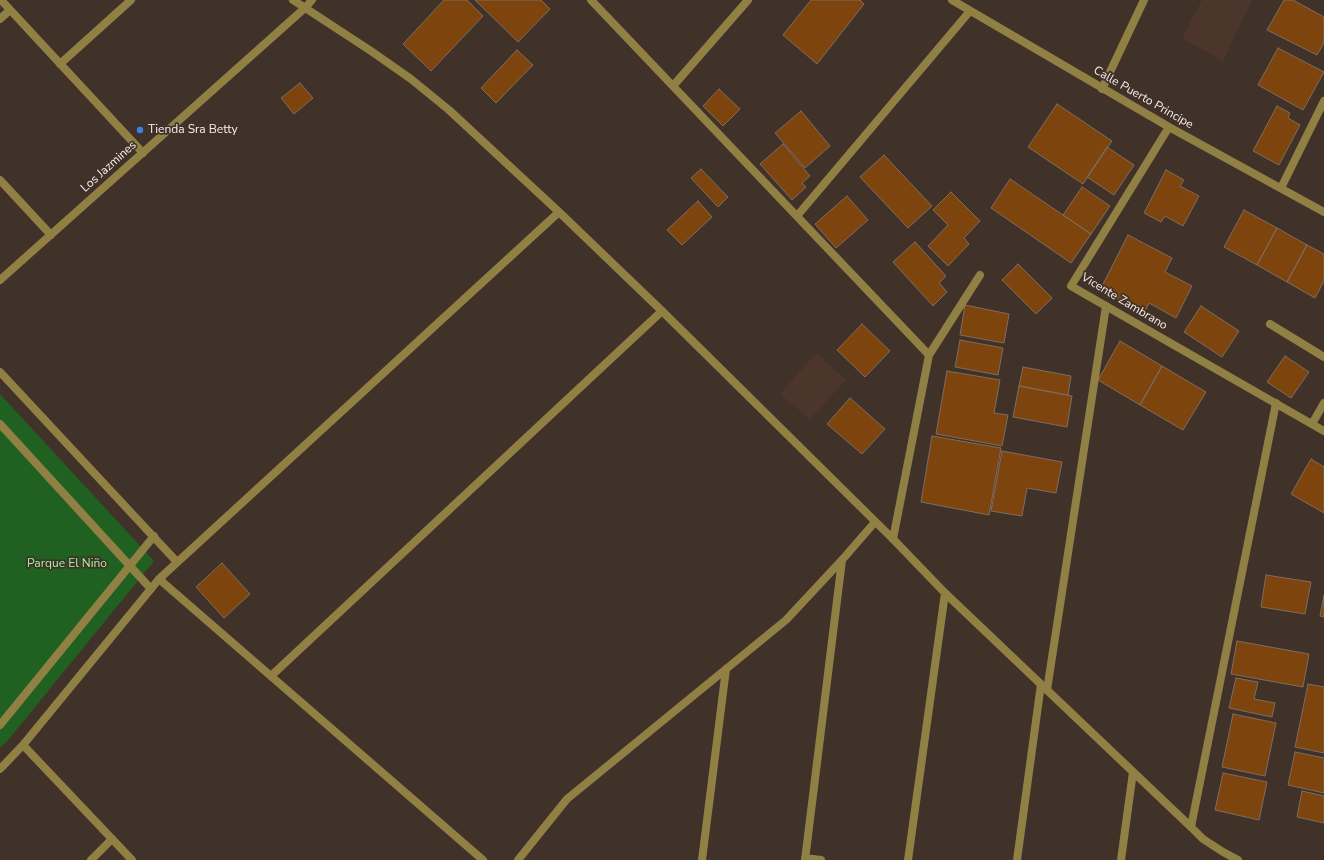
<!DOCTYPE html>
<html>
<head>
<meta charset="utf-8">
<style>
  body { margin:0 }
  canvas { display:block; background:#403129 }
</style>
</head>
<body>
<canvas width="1324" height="860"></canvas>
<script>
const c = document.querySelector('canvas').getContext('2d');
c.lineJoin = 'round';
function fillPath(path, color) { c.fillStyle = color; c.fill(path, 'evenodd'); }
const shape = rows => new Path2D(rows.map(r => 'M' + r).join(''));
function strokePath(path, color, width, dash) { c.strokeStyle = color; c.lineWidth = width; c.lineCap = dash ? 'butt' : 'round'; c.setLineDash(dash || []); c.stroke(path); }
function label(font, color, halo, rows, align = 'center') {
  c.font = font + ' "Nunito Sans",sans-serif'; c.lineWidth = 3.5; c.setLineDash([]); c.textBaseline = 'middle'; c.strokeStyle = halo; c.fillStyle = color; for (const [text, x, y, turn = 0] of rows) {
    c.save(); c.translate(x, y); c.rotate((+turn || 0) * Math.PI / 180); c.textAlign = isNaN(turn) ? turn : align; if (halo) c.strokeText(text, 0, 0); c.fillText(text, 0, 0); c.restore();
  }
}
const built = shape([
  [1202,0,1252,0,1223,61,1182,38],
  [816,353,846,380,810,419,780,394]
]);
const green = shape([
  [0,394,154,561,9,739,0,748]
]);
const building = shape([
  [444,0,467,0,483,16,431,71,403,44,444,0],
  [475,0,541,0,550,9,518,42,475,0],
  [811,0,860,0,864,4,817,64,783,35,811,0],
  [1284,0,1293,0,1324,17,1324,43,1317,55,1267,30,1284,0],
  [1278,48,1324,72,1303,110,1258,85,1278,48],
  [517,50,533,65,496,103,481,88,517,50],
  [300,83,313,98,294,114,281,98,300,83],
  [719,89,740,109,723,126,703,106,719,89],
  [1057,104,1112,141,1083,184,1028,147,1057,104],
  [1277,106,1290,113,1288,118,1300,125,1279,165,1253,151,1277,106],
  [801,111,830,146,805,168,775,133,801,111],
  [783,144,810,176,802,183,806,187,792,200,760,164,783,144],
  [1107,147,1134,165,1114,195,1087,177,1107,147],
  [884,155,932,206,908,228,860,177,884,155],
  [701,169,728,197,718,207,691,178,701,169],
  [1166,170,1184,180,1180,186,1199,196,1183,226,1165,216,1161,222,1144,213,1166,170],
  [1010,179,1091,234,1071,263,991,208,1010,179],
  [1082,187,1110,206,1091,234,1063,215,1082,187],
  [951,192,980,221,964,238,969,244,948,266,928,246,948,225,933,210,951,192],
  [847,196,868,220,836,248,815,224,847,196],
  [698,201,712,217,682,245,667,230,698,201],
  [1244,210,1277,228,1257,265,1224,247,1244,210],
  [1277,228,1307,245,1287,282,1257,265,1277,228],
  [1128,235,1172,258,1165,272,1192,286,1176,318,1149,303,1144,313,1100,290,1128,235],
  [915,242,946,276,939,283,947,292,933,306,893,262,915,242],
  [1307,245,1324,254,1324,281,1315,298,1287,282,1307,245],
  [1018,264,1052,298,1036,314,1002,280,1018,264],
  [965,305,1009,314,1004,343,960,335,965,305],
  [1201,306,1239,331,1222,357,1184,332,1201,306],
  [862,324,890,351,865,377,837,350,862,324],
  [960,340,1003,348,998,375,955,367,960,340],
  [1120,341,1162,366,1140,405,1098,380,1120,341],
  [1285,356,1309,372,1291,398,1267,382,1285,356],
  [1162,366,1206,392,1183,430,1140,405,1162,366],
  [1023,367,1071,376,1068,395,1019,386,1023,367],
  [947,371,1000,380,994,413,1008,415,1002,446,936,434,947,371],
  [1019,386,1072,396,1067,427,1013,417,1019,386],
  [850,398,885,429,862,454,827,424,850,398],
  [932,436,1001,448,989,515,921,502,932,436],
  [1002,451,1062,462,1056,493,1027,488,1022,516,991,511,1002,451],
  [1311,459,1324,467,1324,513,1291,494,1311,459],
  [222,563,250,594,224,618,196,587,222,563],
  [1266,575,1311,582,1305,614,1261,607,1266,575],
  [1324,595,1324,617,1320,616,1324,595],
  [1237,641,1309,654,1303,687,1231,674,1237,641],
  [1236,678,1258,682,1254,699,1275,703,1272,717,1229,708,1236,678],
  [1308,684,1324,687,1324,753,1295,747,1308,684],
  [1233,714,1276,723,1265,776,1222,767,1233,714],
  [1295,752,1324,758,1324,793,1288,785,1295,752],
  [1223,773,1267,782,1259,820,1215,810,1223,773],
  [1302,791,1324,796,1324,823,1297,817,1302,791]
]);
const lane = shape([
  [91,860,112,839]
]);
const street = shape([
  [1,0,143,153],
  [293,0,371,51,411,79,449,110,559,212,662,311,893,539,945,593,1191,827,1203,839,1223,852,1238,860],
  [591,0,929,355],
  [952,0,1169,127,1324,212],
  [0,19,10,10],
  [60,64,131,0],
  [673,86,748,0],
  [1102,89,1144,0],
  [1169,127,1071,286,1324,431],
  [0,180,51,235],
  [1281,188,1324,101],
  [797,216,970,11],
  [0,280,306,7,312,0],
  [1270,324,1324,357],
  [0,372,177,562],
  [0,424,151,589],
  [1312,424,1324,403],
  [893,539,929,355,980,275],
  [159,579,483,860],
  [271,676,662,311],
  [0,725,154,536],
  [23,745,132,860],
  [0,769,23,745,159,579,559,212],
  [1191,827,1276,403],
  [805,858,821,860],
  [518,860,567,799,786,620,842,560,875,522],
  [702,860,726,669],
  [805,860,842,560],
  [908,860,945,593],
  [1017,860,1041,684,1047,690,1106,306],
  [1121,860,1133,772]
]);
const markers = [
  [140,130,4,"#3f7fe0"]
];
const streetNames = [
  ["Calle Puerto Principe",1143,98,30],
  ["Los Jazmines",109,167,-42],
  ["Vicente Zambrano",1124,302,31]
];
const poiNames = [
  ["Tienda Sra Betty",148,130]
];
const parkNames = [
  ["Parque El Niño",67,564]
];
fillPath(built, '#4c362b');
fillPath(green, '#206122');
fillPath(building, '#7d440d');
strokePath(building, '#7d6d61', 1);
strokePath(lane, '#918043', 8);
strokePath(street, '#918043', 8);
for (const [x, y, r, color] of markers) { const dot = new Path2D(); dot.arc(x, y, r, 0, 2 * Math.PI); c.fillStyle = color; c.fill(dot); strokePath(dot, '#403129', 1.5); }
label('12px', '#faefea', '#403129', streetNames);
label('12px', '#faefea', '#403129', poiNames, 'left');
label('12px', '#9ffc9d', '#403129', parkNames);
</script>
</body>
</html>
